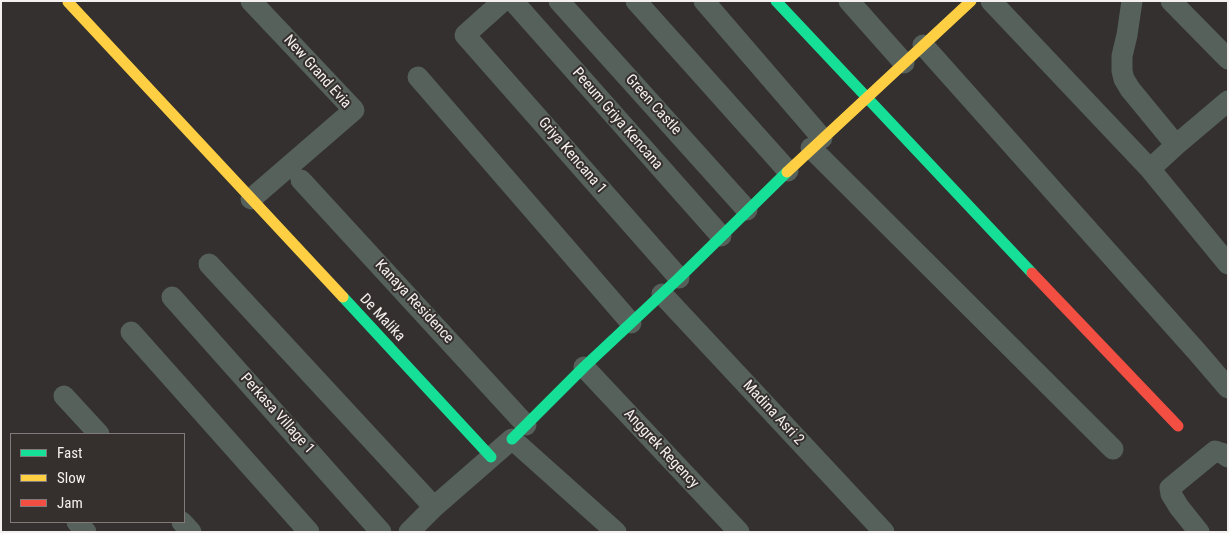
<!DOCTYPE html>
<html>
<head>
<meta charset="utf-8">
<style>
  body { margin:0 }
  #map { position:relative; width:1229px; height:533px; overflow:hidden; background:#33302f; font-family:"Roboto Condensed",sans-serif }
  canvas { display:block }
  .frame { position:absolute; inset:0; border:2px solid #f4f0ef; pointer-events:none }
  .legend { position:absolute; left:10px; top:433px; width:175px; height:90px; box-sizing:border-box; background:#352f2d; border:1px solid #817c7b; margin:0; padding:6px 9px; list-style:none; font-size:15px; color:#f4f0ef }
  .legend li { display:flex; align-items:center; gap:10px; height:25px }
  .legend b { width:25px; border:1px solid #817c7b }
</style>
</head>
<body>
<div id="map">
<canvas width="1229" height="533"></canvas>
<div class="frame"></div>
<ul class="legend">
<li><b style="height:6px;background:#16e098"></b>Fast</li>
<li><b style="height:6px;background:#ffcf43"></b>Slow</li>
<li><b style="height:6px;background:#f24e42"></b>Jam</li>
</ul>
</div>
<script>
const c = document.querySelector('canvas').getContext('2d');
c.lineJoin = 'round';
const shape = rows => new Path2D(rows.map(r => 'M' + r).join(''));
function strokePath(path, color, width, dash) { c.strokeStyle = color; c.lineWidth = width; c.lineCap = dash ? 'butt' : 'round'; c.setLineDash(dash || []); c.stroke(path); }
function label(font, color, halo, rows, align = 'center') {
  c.font = font + ' "Roboto Condensed",sans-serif'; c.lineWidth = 4; c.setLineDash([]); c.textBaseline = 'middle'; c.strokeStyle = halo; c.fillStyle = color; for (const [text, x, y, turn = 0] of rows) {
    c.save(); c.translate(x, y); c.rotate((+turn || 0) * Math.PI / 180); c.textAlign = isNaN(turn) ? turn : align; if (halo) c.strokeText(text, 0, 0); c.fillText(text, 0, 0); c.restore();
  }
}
const street = shape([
  [503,1,465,35,679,278],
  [513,1,721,236],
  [559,1,747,210],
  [636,1,788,171],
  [704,1,822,138],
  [849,1,904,63],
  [991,1,1150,169,1228,264],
  [1132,1,1127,35,1122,56,1122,71,1124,79,1130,89,1176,145,1150,169],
  [1171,1,1228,59],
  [923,45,1198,353,1228,388],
  [418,77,631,323],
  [1176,145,1228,101],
  [811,148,1113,449],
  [301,180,526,425],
  [251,199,354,110,251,1],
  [209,264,434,507],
  [662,294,884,532],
  [172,297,381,532],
  [131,332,309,532],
  [584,367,739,532],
  [64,396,99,434],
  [77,522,86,532],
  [182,522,191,532],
  [409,532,434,507,512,439,616,532],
  [1199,532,1179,507,1171,494,1170,488,1215,451,1224,454,1228,457]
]);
const fast = shape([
  [776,1,1032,273],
  [343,297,491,457],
  [512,439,584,367,679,278,787,172]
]);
const slow = shape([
  [68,2,343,297],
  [787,172,971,1]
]);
const jam = shape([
  [1032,273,1178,426]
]);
const streetNames = [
  ["New Grand Evia",317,72,48],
  ["Green Castle",653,105,48],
  ["Peeum Griya Kencana",617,119,49],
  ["Griya Kencana 1",572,156,49],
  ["Kanaya Residence",414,302,47],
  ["De Malika",382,318,47],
  ["Madina Asri 2",773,413,47],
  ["Perkasa Village 1",277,414,48],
  ["Anggrek Regency",661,449,47]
];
strokePath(street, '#56615b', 21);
strokePath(fast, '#16e098', 11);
strokePath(slow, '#ffcf43', 11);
strokePath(jam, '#f24e42', 11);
label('15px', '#f4f0ef', '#352f2d', streetNames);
</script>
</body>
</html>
